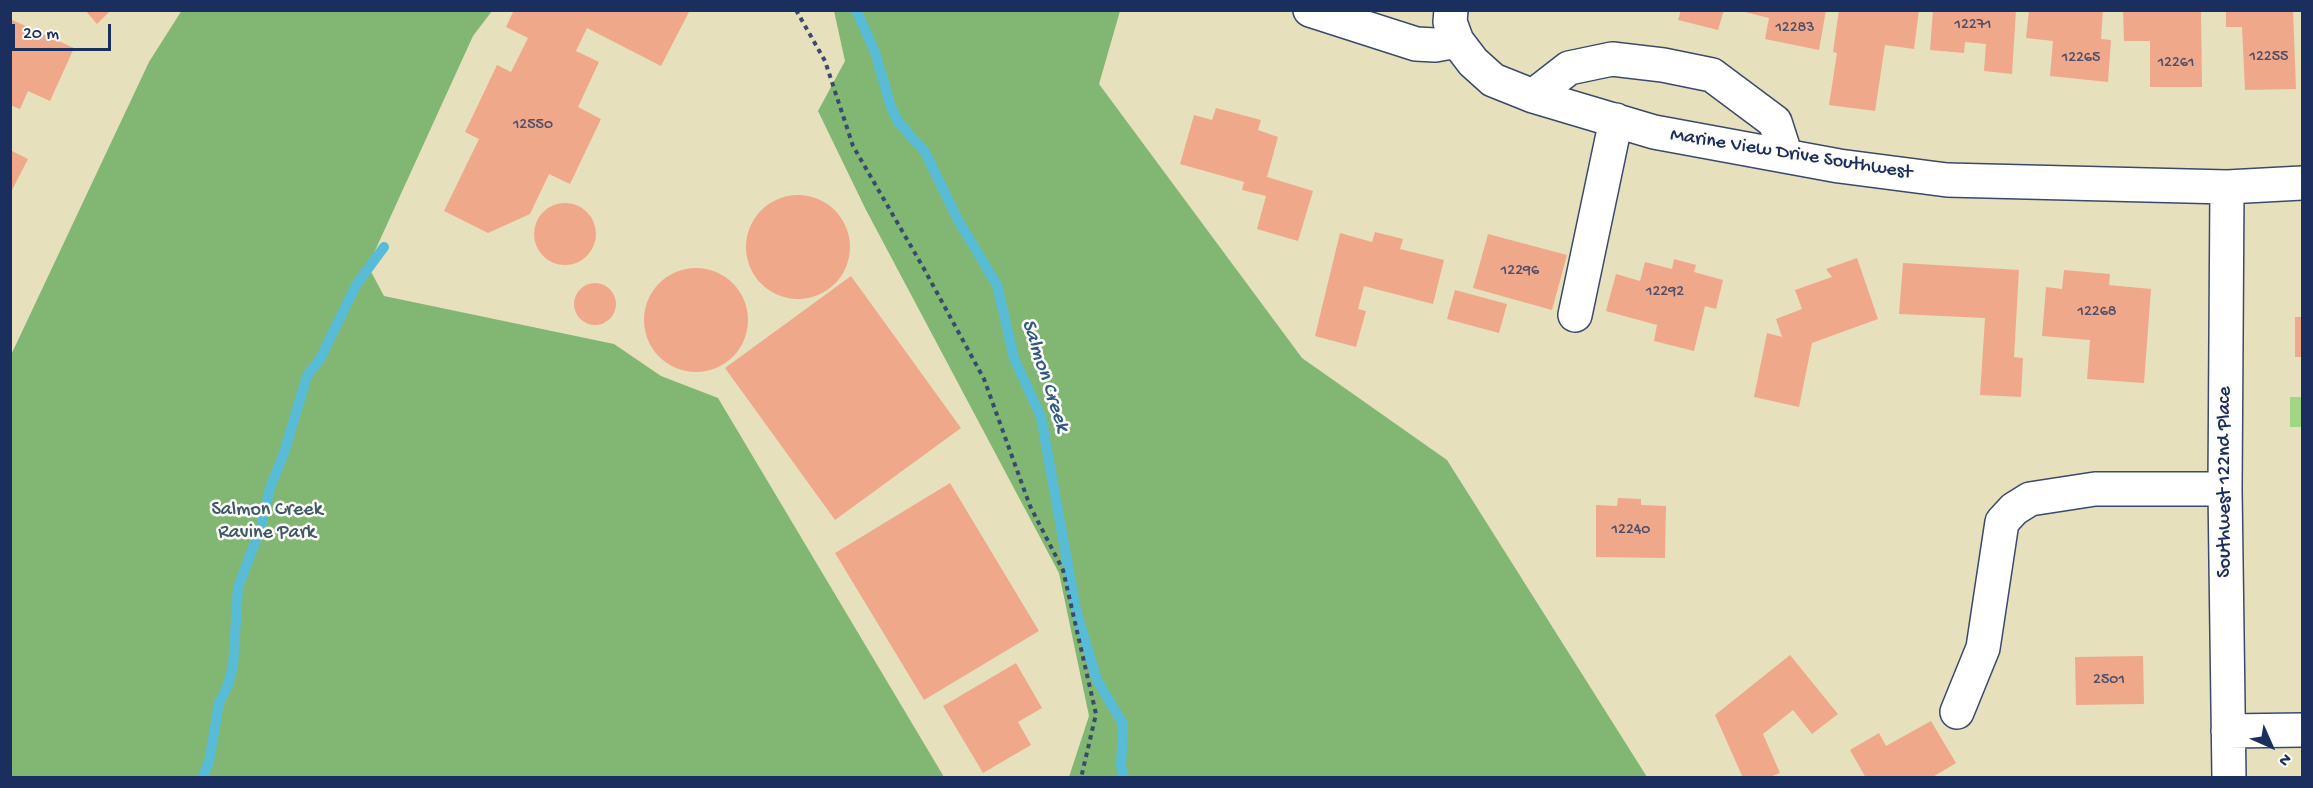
<!DOCTYPE html>
<html>
<head>
<meta charset="utf-8">
<style>
  body { margin:0 }
  #map { position:relative; width:2313px; height:788px; overflow:hidden; background:#e7e0bd; font-family:"Gochi Hand",sans-serif }
  canvas { display:block }
  .frame { position:absolute; inset:0; border:12px solid #1b2f5e; pointer-events:none }
  .north { position:absolute; left:2241px; top:716px; width:60px; height:60px; -webkit-text-stroke:4px #fdfcf7; paint-order:stroke; rotate:135deg; font-size:16px; font-weight:700; line-height:24px; text-align:center; color:#1b2f5e }
  .north::after { content:''; display:block; margin:auto; width:21px; height:27px; background:#1b2f5e; clip-path:polygon(50% 0,100% 100%,50% 72%,0 100%) }
  .scale { position:absolute; left:12px; top:24px; width:99px; height:27px; box-sizing:border-box; border:3px solid #1b2f5e; border-top:0; padding-left:8px; font-size:18px; line-height:21px; white-space:nowrap; color:#1b2f5e; -webkit-text-stroke:4px #fdfcf7; paint-order:stroke }
</style>
</head>
<body>
<div id="map">
<canvas width="2313" height="788"></canvas>
<div class="frame"></div>
<div class="north">N</div>
<div class="scale">20 m</div>
</div>
<script>
const c = document.querySelector('canvas').getContext('2d');
c.lineJoin = 'round';
function fillPath(path, color) { c.fillStyle = color; c.fill(path, 'evenodd'); }
const shape = rows => new Path2D(rows.map(r => 'M' + r).join(''));
function strokePath(path, color, width, dash) { c.strokeStyle = color; c.lineWidth = width; c.lineCap = dash ? 'butt' : 'round'; c.setLineDash(dash || []); c.stroke(path); }
function label(font, color, halo, rows, align = 'center') {
  c.font = font + ' "Gochi Hand",sans-serif'; c.lineWidth = 5; c.setLineDash([]); c.textBaseline = 'middle'; c.strokeStyle = halo; c.fillStyle = color; for (const [text, x, y, turn = 0] of rows) {
    c.save(); c.translate(x, y); c.rotate((+turn || 0) * Math.PI / 180); c.textAlign = isNaN(turn) ? turn : align; if (halo) c.strokeText(text, 0, 0); c.fillText(text, 0, 0); c.restore();
  }
}
const green = shape([
  [2290,397,2302,397,2302,427,2290,427]
]);
const forest = shape([
  [182,10,492,11,473,36,368,266,384,296,614,344,661,376,718,398,944,777,11,777,11,355,149,62],
  [834,11,1120,11,1099,84,1302,358,1447,460,1647,777,1069,777,1089,716,1059,573,866,210,818,111,845,61]
]);
const stream = shape([
  [856,10,875,52,891,107,899,123,925,152,958,220,997,285,1014,358,1041,417,1076,610,1097,680,1123,724,1121,766,1124,778],
  [202,778,209,762,219,703,227,687,233,667,238,587,261,527,270,488,284,453,307,376,320,359,356,285,384,247]
]);
const building = shape([
  [85,10,111,10,97,24],
  [514,10,690,10,661,66,587,28,576,51,599,62,578,107,601,119,570,184,549,174,530,214,488,233,444,211,479,139,465,132,497,65,511,72,528,38,506,27],
  [1681,10,1724,10,1718,30,1678,20],
  [1737,10,1826,10,1819,50,1765,39,1769,18],
  [1839,10,1919,10,1914,49,1885,45,1875,111,1829,105,1837,53,1833,52],
  [1933,10,2016,10,2012,74,1984,71,1986,44,1965,42,1964,53,1930,50],
  [2029,10,2103,10,2101,39,2111,40,2108,82,2050,76,2053,41,2026,38],
  [2123,10,2201,10,2202,87,2150,87,2150,41,2124,41],
  [2226,10,2293,10,2296,89,2245,90,2242,27,2226,27],
  [10,19,74,48,50,101,28,91,20,109,10,105],
  [1216,108,1261,120,1258,130,1278,137,1267,177,1313,191,1298,241,1257,229,1266,196,1242,190,1244,182,1180,164,1194,115,1212,120],
  [10,150,28,159,10,194],
  '746 247a52 52 0 1 1 104 0a52 52 0 1 1-104 0Z',
  '534 234a31 31 0 1 1 62 0a31 31 0 1 1-62 0Z',
  [1375,232,1403,239,1400,249,1444,260,1433,304,1364,286,1358,309,1366,311,1356,347,1315,336,1340,233,1372,242],
  [1488,234,1567,255,1552,310,1473,288],
  [1857,258,1878,319,1812,343,1799,407,1754,397,1767,333,1782,337,1776,319,1802,309,1795,290,1832,277,1826,269],
  [1674,259,1696,265,1694,272,1723,280,1716,309,1705,306,1694,351,1654,341,1657,325,1606,311,1616,274,1640,281,1645,262,1672,269],
  [1903,263,2019,270,2014,357,2023,358,2021,397,1980,395,1985,318,1899,314],
  '644 320a52 52 0 1 1 104 0a52 52 0 1 1-104 0Z',
  [2064,270,2110,274,2109,285,2151,289,2144,383,2087,379,2090,340,2042,336,2046,287,2062,289],
  [851,276,961,428,835,520,725,368],
  '574 304a21 21 0 1 1 42 0a21 21 0 1 1-42 0Z',
  [1455,290,1507,304,1499,333,1447,319],
  [2295,317,2302,317,2302,357,2295,357],
  [950,483,1039,631,924,700,835,553],
  [1618,498,1641,499,1641,505,1666,506,1665,558,1596,557,1596,505,1617,506],
  [1790,655,1838,714,1812,734,1793,710,1763,734,1780,773,1768,778,1743,778,1715,715],
  [2143,656,2144,704,2076,705,2075,657],
  [1016,663,1042,708,1018,722,1031,745,983,773,943,706],
  [1931,721,1956,763,1931,778,1866,778,1850,750,1879,733,1886,746]
]);
const path = shape([
  [796,10,825,61,853,146,923,267,984,379,1030,506,1063,570,1096,714,1081,778]
]);
const minor = shape([
  [1310,10,1416,44,1435,45,1457,41],
  [1451,10,1450,22,1457,41,1473,62,1493,80,1533,96,1654,132,1839,166,1947,180,2227,187,2302,183],
  [1533,96,1569,68,1612,59,1663,65,1712,75,1775,122,1786,156],
  [2227,187,2225,489,2229,778],
  [1575,315,1616,120],
  [1957,712,1983,648,2002,522,2014,509,2030,499,2095,489,2225,489],
  [2228,731,2302,730]
]);
const numberNames = [
  ["12271",1973,26],
  ["12283",1795,29],
  ["12255",2269,58],
  ["12265",2081,59],
  ["12261",2176,64],
  ["12550",533,126],
  ["12296",1520,272],
  ["12292",1665,293],
  ["12268",2097,313],
  ["12240",1631,531],
  ["2501",2109,681]
];
const streetNames = [
  ["Marine View Drive Southwest",1791,155,9],
  ["Southwest 122nd Place",2226,482,-90]
];
const parkNames = [
  ["Salmon Creek",267,511],
  ["Ravine Park",267,534]
];
const waterNames = [
  ["Salmon Creek",1044,376,72]
];
fillPath(green, '#a2d685');
fillPath(forest, '#81b772');
strokePath(stream, '#59bcd7', 10);
fillPath(building, '#efa98a');
strokePath(minor, '#3a4a6c', 36);
strokePath(path, '#3a4a6c', 4, [4.5, 4.5]);
strokePath(minor, '#fff', 33);
label('16px', '#504e69', null, numberNames);
label('20px', '#1b2f5e', '#fdfcf7', streetNames);
label('20px', '#3d5968', '#fdfcf7', parkNames);
label('italic 21px', '#2e5982', '#fdfcf7', waterNames);
</script>
</body>
</html>
